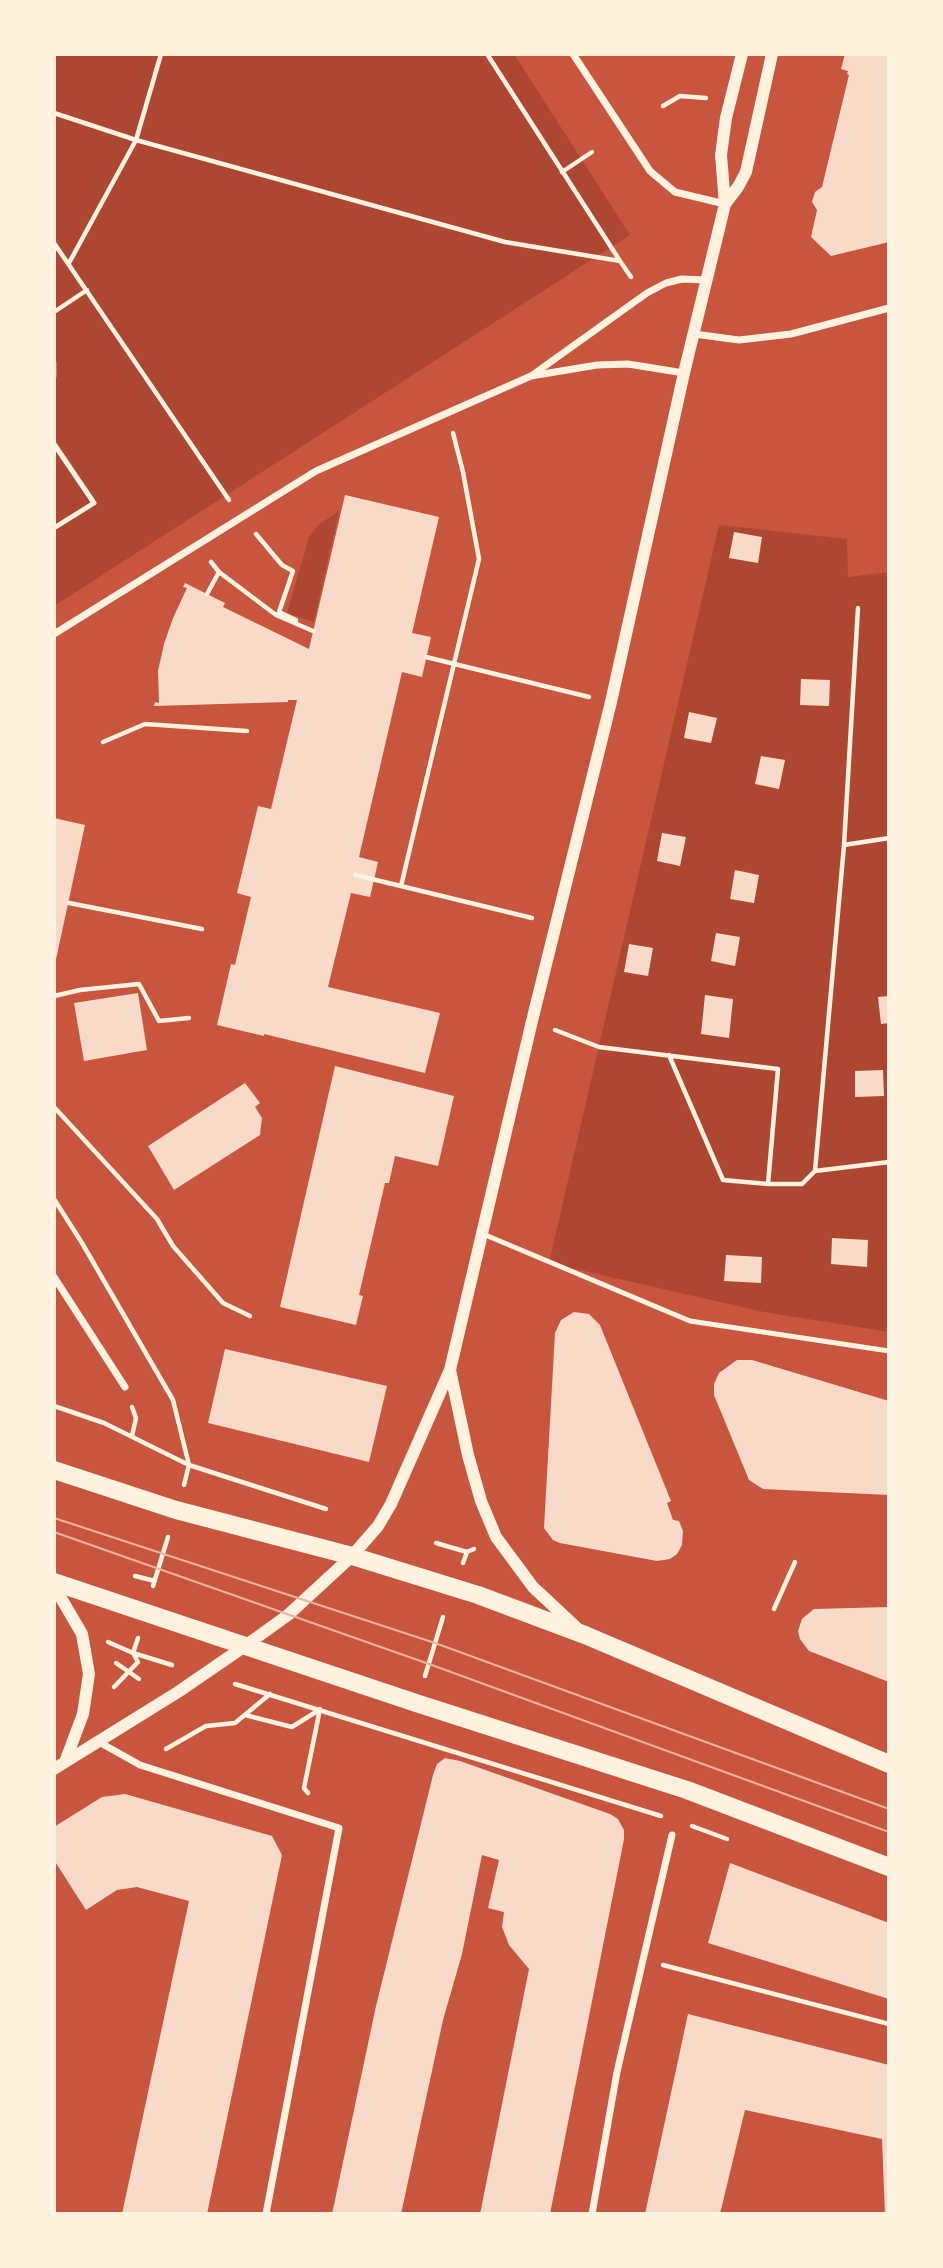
<!DOCTYPE html>
<html>
<head>
<meta charset="utf-8">
<style>
  body { margin:0 }
  #map { position:relative; width:943px; height:2268px; overflow:hidden; background:#c8553d; font-family:"Source Sans 3",sans-serif }
  canvas { display:block }
  .frame { position:absolute; inset:0; border:56px solid #fff3e0; pointer-events:none }
</style>
</head>
<body>
<div id="map">
<canvas width="943" height="2268"></canvas>
<div class="frame"></div>
</div>
<script>
const c = document.querySelector('canvas').getContext('2d');
c.lineJoin = 'round';
function fillPath(path, color) { c.fillStyle = color; c.fill(path, 'evenodd'); }
const shape = rows => new Path2D(rows.map(r => 'M' + r).join(''));
function strokePath(path, color, width, dash) { c.strokeStyle = color; c.lineWidth = width; c.lineCap = dash ? 'butt' : 'round'; c.setLineDash(dash || []); c.stroke(path); }
const green = shape([
  [54,54,514,54,630,235,54,606],
  [339,511,314,622,287,613,309,537,318,525],
  [719,525,847,539,848,577,889,572,889,1332,764,1312,549,1263]
]);
const building = shape([
  [845,54,889,54,889,242,831,256,811,237,817,210,812,202,815,192,822,187,849,75,847,74,848,71,841,69],
  [345,495,439,517,412,633,431,637,422,677,402,672,359,857,378,862,370,897,351,893,328,987,440,1013,425,1073,264,1034,264,1036,217,1025,231,964,235,965,251,897,237,893,258,806,271,809,297,700,288,700,288,702,154,706,155,702,159,703,158,671,164,644,173,618,187,588,183,587,185,583,225,603,223,607,309,649],
  [734,532,762,537,758,563,729,558],
  [801,679,830,680,829,706,800,705],
  [689,712,717,718,711,743,684,738],
  [761,756,785,760,779,789,755,784],
  [54,818,85,825,55,964,54,964],
  [662,833,686,837,680,866,657,861],
  [735,870,759,875,754,903,730,899],
  [716,933,740,937,735,966,711,961],
  [629,944,653,948,648,976,624,972],
  [138,993,147,1050,84,1061,74,1003],
  [705,995,733,999,729,1038,701,1034],
  [889,996,889,1023,881,1024,878,997],
  [335,1066,454,1096,438,1166,395,1156,389,1183,385,1183,359,1295,363,1296,356,1325,280,1307],
  [883,1070,884,1096,855,1097,855,1071],
  [245,1083,260,1103,255,1107,262,1118,260,1135,174,1190,148,1146],
  [832,1238,868,1240,867,1267,831,1264],
  [726,1255,762,1257,761,1283,724,1281],
  [574,1312,589,1314,600,1325,671,1501,667,1503,673,1520,679,1521,683,1531,682,1545,677,1554,670,1559,657,1561,560,1543,553,1540,544,1528,555,1333,561,1320],
  [225,1349,387,1386,369,1462,208,1423],
  [737,1360,752,1360,889,1401,889,1495,763,1489,749,1480,714,1395,714,1384,719,1373],
  [889,1607,889,1682,809,1651,800,1639,798,1631,802,1619,814,1609],
  [445,1758,460,1761,610,1814,618,1819,624,1830,624,1839,550,2214,480,2214,529,1969,509,1945,502,1927,504,1912,488,1908,499,1860,482,1855,462,1954,443,2020,401,2214,332,2214,376,2006,433,1775,437,1764],
  [125,1794,272,1836,282,1855,207,2214,122,2214,189,1901,137,1887,117,1890,86,1910,54,1860,54,1827,102,1797],
  [730,1863,889,1923,889,1999,708,1943],
  [688,2014,889,2065,889,2214,885,2214,882,2139,745,2110,720,2214,645,2214]
]);
const path = shape([
  [663,106,680,96,706,98],
  [54,113,136,140,505,242,620,261,487,54],
  [562,172,592,152],
  [54,243,229,500],
  [620,261,631,277],
  [69,263,136,140,161,54],
  [54,312,87,290],
  [54,362,54,377],
  [453,433,463,472,479,559,401,886,532,918],
  [256,534,282,565,293,571,279,612,296,620,295,623],
  [211,562,219,572,276,615,313,631],
  [207,594,219,572],
  [426,657,589,697],
  [103,742,145,724,247,731],
  [844,845,889,838],
  [355,875,401,886],
  [69,903,202,929],
  [54,996,80,990,139,984,159,1021,189,1018],
  [555,1030,599,1047,778,1069,768,1184,802,1184,815,1171,889,1162],
  [669,1055,723,1180,768,1184],
  [54,1107,157,1219,173,1246,223,1303,250,1316],
  [815,1171,844,845,858,608],
  [54,1199,82,1243,173,1400,189,1465,184,1485],
  [54,1406,104,1423,189,1465,326,1509],
  [132,1436,136,1418,132,1407],
  [436,1543,467,1552],
  [463,1563,467,1552,474,1549],
  [135,1576,155,1581],
  [153,1586,168,1537],
  [774,1609,795,1562],
  [108,1642,133,1653,172,1665],
  [116,1663,139,1679],
  [425,1676,443,1617],
  [235,1684,661,1816],
  [114,1687,138,1662,133,1653,138,1638],
  [245,1715,292,1727,319,1710],
  [166,1749,206,1726,235,1723,270,1694],
  [308,1793,304,1788,320,1709],
  [692,1826,727,1839],
  [663,1965,889,2024]
]);
const service = shape([
  [54,444,94,503,54,528],
  [483,1234,690,1321,889,1351]
]);
const minor = shape([
  [573,54,650,171,675,192,725,204],
  [694,334,739,340,791,334,889,308],
  [684,373,628,364,597,365,531,376,647,293,666,283,682,279,707,280],
  [54,634,316,471,531,376],
  [54,1277,125,1387],
  [99,1742,140,1765,339,1828,266,2214],
  [592,2214,617,2072,672,1835]
]);
const tertiary = shape([
  [725,204,738,187,746,172,772,54],
  [54,1586,82,1634,89,1674,83,1714,65,1762],
  [579,1630,533,1587,496,1537,481,1501,468,1455,450,1370,532,1021,611,702,684,373,725,204,721,155,726,118,742,54],
  [54,1769,178,1692,245,1646,288,1615,352,1556,378,1526,391,1504,450,1370]
]);
const primary = shape([
  [54,1470,176,1510,352,1556,478,1595,585,1635,889,1764],
  [54,1582,416,1703,687,1790,889,1867]
]);
const tram = shape([
  [54,1518,435,1643,889,1809],
  [54,1532,429,1664,889,1832]
]);
fillPath(green, '#ae4732');
fillPath(building, '#f7dbc8');
strokePath(path, '#fff3e0', 4.5);
strokePath(service, '#fff3e0', 5);
strokePath(minor, '#fff3e0', 7);
strokePath(tertiary, '#fff3e0', 12);
strokePath(primary, '#fff3e0', 18);
strokePath(tram, '#e9b49f', 2);
</script>
</body>
</html>
